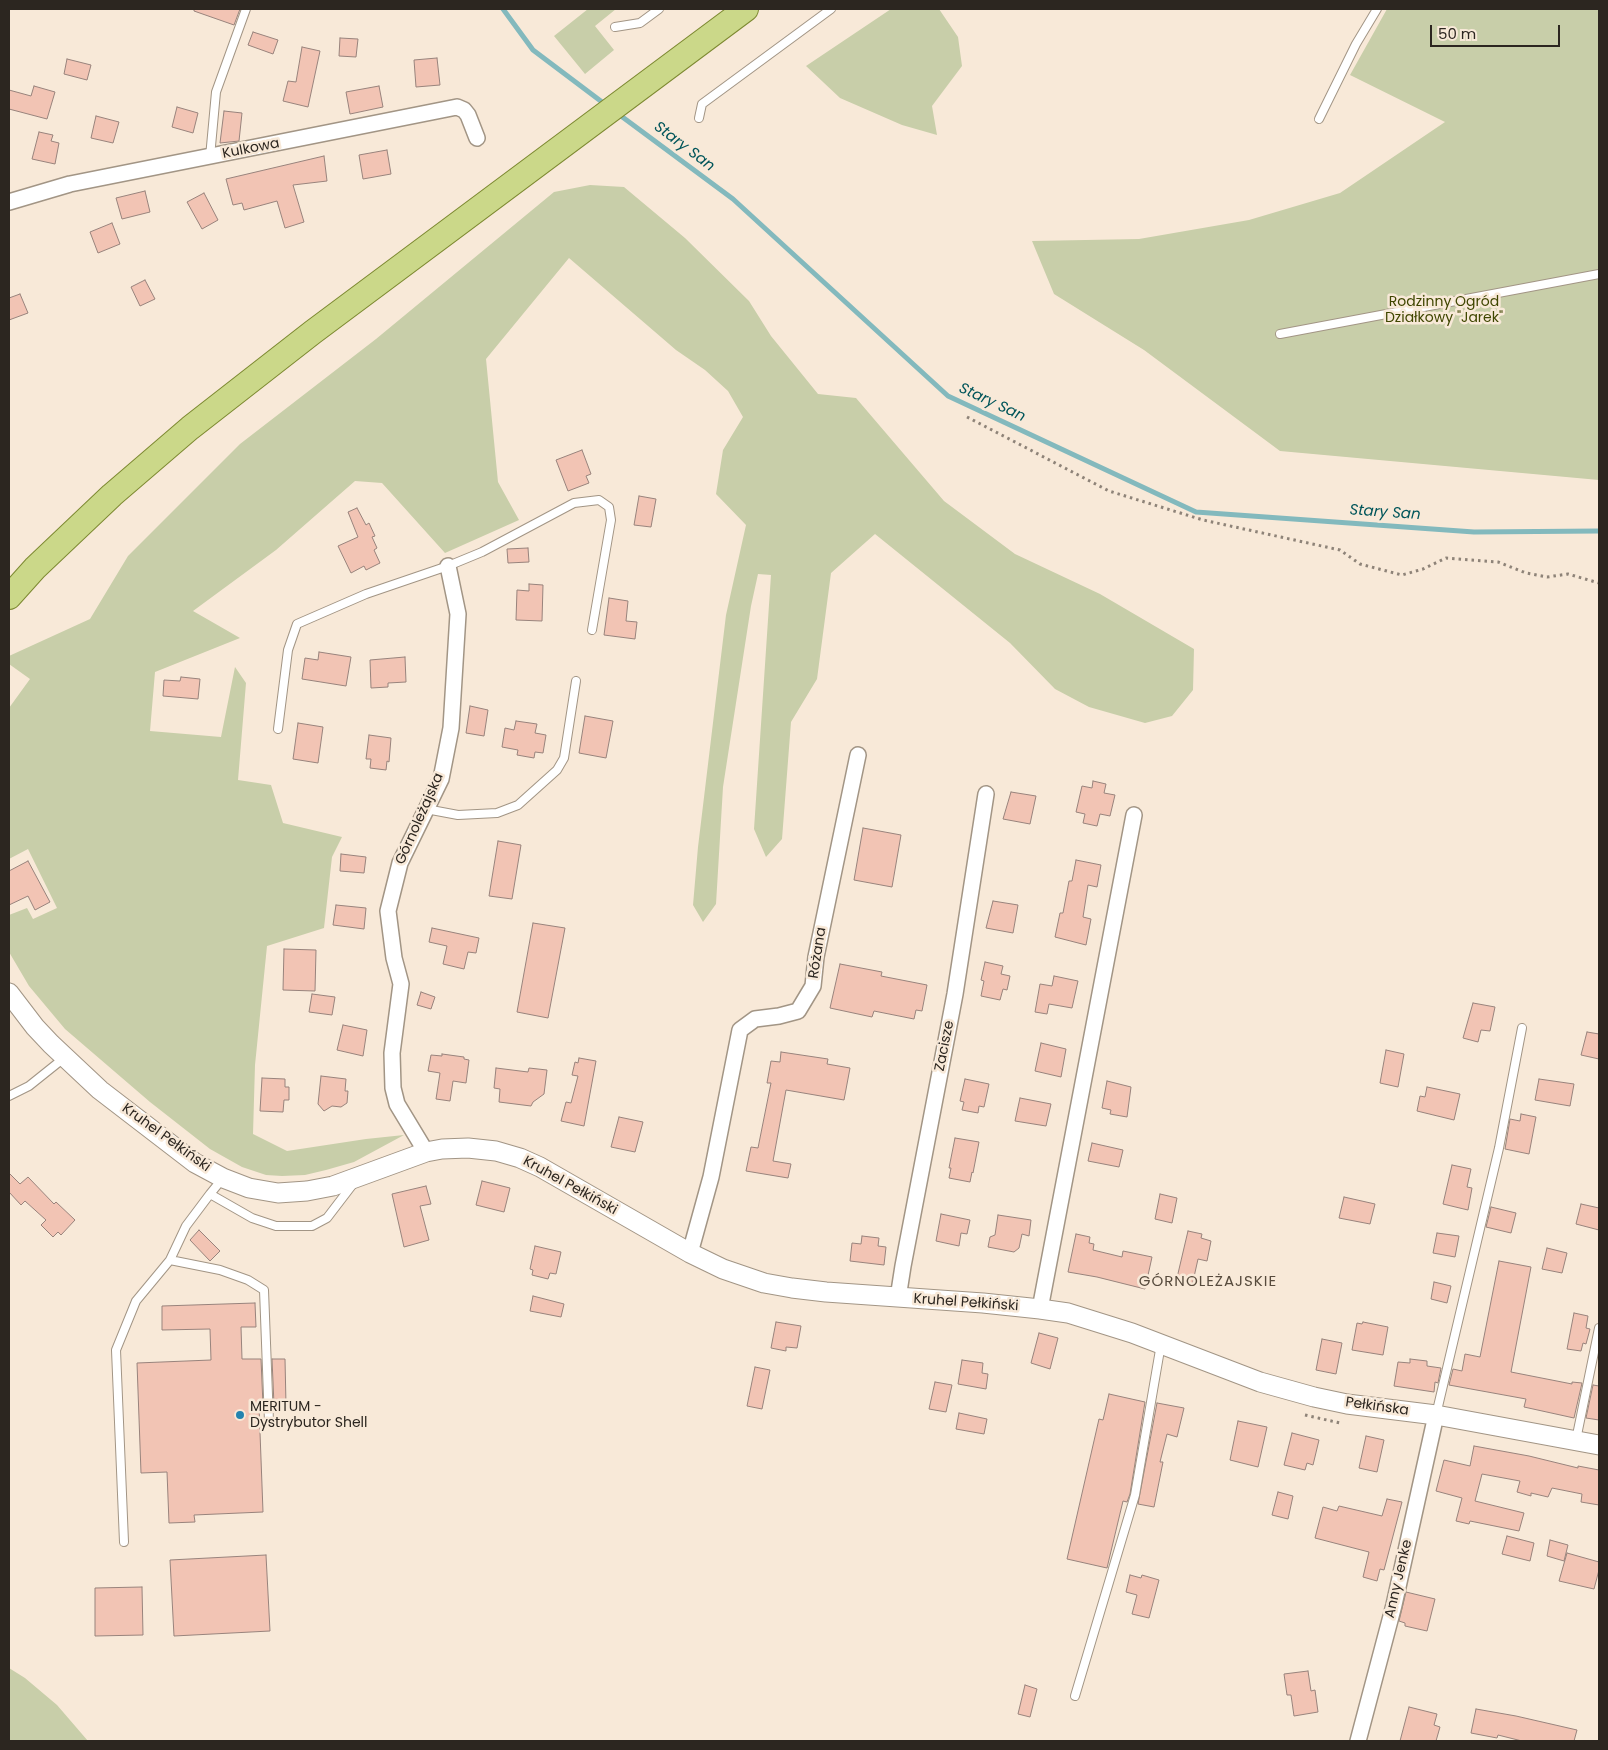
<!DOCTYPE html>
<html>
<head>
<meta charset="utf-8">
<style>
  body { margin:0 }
  #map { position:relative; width:1608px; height:1750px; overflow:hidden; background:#f8e9d8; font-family:Poppins,sans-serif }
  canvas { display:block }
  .frame { position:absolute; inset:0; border:10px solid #2c2620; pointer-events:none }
  .scale { position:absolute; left:1430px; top:25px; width:130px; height:22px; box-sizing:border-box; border:2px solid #2c2620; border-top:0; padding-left:6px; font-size:15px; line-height:18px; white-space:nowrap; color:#2c2620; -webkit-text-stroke:4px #f8e9d8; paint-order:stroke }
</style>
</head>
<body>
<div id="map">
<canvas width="1608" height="1750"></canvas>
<div class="frame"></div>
<div class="scale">50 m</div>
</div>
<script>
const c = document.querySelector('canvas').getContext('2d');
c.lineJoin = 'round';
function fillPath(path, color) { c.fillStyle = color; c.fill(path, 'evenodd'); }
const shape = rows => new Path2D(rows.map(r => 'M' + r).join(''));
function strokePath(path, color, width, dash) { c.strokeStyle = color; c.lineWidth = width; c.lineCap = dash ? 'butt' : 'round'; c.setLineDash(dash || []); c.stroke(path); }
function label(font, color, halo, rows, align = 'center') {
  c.font = font + ' Poppins,sans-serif'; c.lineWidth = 5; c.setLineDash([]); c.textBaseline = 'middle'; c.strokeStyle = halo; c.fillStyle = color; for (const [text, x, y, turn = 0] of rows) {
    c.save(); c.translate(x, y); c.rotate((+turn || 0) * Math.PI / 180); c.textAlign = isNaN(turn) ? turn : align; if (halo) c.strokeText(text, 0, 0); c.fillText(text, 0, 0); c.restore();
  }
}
const green = shape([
  [588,9,616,9,595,26,614,50,585,74,554,36],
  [891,9,939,9,958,37,962,66,932,106,937,135,902,125,840,98,806,66],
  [1387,9,1599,9,1599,480,1280,451,1144,350,1054,294,1032,241,1139,239,1249,220,1340,193,1445,122,1350,75],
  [590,185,624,187,685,238,749,301,771,336,818,394,856,398,944,501,1015,554,1100,594,1194,649,1193,690,1172,716,1145,723,1089,707,1055,689,1010,643,875,534,831,573,817,679,791,722,782,839,766,857,754,829,771,575,758,574,751,606,723,787,716,904,703,922,693,905,698,847,726,615,746,525,716,494,723,450,743,417,728,391,705,370,676,350,569,258,486,359,498,482,519,520,445,553,382,483,355,481,276,550,193,611,240,638,155,672,150,731,221,737,235,667,246,683,238,780,271,785,283,823,342,837,332,857,324,928,267,946,255,1065,253,1134,287,1151,366,1139,404,1135,354,1162,326,1170,305,1175,282,1176,266,1175,242,1167,210,1149,150,1102,65,1029,29,986,9,952,9,915,27,908,33,919,57,908,28,849,9,859,9,708,30,679,9,664,9,656,90,619,128,556,240,444,376,339,554,192],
  [9,1668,25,1678,57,1705,88,1741,9,1741]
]);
const stream = shape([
  [503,9,533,50,606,105],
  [617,113,733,199,948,396,1196,512,1474,532,1599,531]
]);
const building = shape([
  [194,9,240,9,234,25,194,11,194,9],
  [253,32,278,40,273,54,248,45,253,32],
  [340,38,358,39,356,57,339,56,340,38],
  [302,47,320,51,308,107,283,101,288,81,296,82,302,47],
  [437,58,440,85,416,87,414,60,437,58],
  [67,59,91,65,87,80,64,74,67,59],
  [34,86,55,92,47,119,9,109,9,90,31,96,34,86],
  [379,86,383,107,350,114,346,92,379,86],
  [177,107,198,113,193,133,172,127,177,107],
  [224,111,242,113,239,141,220,143,224,111],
  [96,116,119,122,113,143,91,138,96,116],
  [39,132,53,135,51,141,59,143,55,164,32,159,39,132],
  [387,150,391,174,363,179,359,155,387,150],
  [324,156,327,181,293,185,304,222,285,228,277,201,244,210,242,203,233,205,226,179,324,156],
  [145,191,150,212,122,219,116,198,145,191],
  [204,193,218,220,202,229,187,202,204,193],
  [112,223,120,244,98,253,90,232,112,223],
  [145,280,155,299,140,306,131,287,145,280],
  [20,294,28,313,9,320,9,298,20,294],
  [582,450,591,474,586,476,589,483,568,491,556,460,582,450],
  [639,496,656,499,651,527,634,525,639,496],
  [357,508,366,525,369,523,375,536,372,537,377,548,374,550,380,563,366,570,364,566,351,573,338,546,358,537,348,512,357,508],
  [528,548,529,562,508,563,507,549,528,548],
  [529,584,543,585,542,621,516,620,517,590,529,591,529,584],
  [609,598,628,601,626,621,637,622,635,639,604,635,609,598],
  [319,652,351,657,346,686,302,679,305,658,318,660,319,652],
  [405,657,406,682,388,683,388,687,371,688,370,660,405,657],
  [181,677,200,679,198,699,163,696,164,680,180,681,181,677],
  [470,706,488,710,484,736,466,733,470,706],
  [585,716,613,721,606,758,579,753,585,716],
  [516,721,537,724,535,733,546,735,543,753,535,752,534,758,517,755,518,750,502,747,505,728,514,730,516,721],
  [298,723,323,727,318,763,293,759,298,723],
  [369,735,391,738,389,762,387,761,386,770,370,768,371,759,366,759,369,735],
  [1093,781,1106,784,1104,793,1115,795,1110,816,1100,814,1097,826,1083,823,1085,814,1076,812,1082,786,1092,788,1093,781],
  [1011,792,1036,796,1030,824,1003,819,1011,792],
  [863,828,901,835,892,887,854,880,863,828],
  [498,841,521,845,512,899,489,896,498,841],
  [341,854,366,857,364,873,340,871,341,854],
  [1076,860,1101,865,1097,887,1088,885,1083,917,1091,919,1086,945,1055,937,1060,913,1063,913,1069,881,1072,881,1076,860],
  [28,861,50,902,35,910,28,896,9,905,9,871,28,861],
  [993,901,1018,905,1013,933,986,928,993,901],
  [336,905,366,908,364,929,333,925,336,905],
  [533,923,565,928,548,1018,517,1012,533,923],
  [432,928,479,938,476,953,468,952,464,969,443,964,447,946,429,942,432,928],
  [284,949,316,950,315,991,283,990,284,949],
  [985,962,1003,966,1001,974,1010,976,1007,990,1003,989,1000,1000,981,996,984,981,981,980,985,962],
  [840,964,882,972,881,976,927,985,922,1011,916,1010,914,1019,874,1011,872,1017,830,1008,840,964],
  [1054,976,1078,981,1072,1008,1049,1004,1047,1014,1035,1012,1040,984,1052,986,1054,976],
  [421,992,435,997,431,1009,417,1005,421,992],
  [312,994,335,997,332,1015,309,1012,312,994],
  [1473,1003,1495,1007,1490,1031,1481,1030,1478,1042,1463,1038,1473,1003],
  [343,1025,367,1030,363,1056,337,1050,343,1025],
  [1587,1032,1599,1034,1599,1059,1581,1055,1587,1032],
  [1041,1043,1066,1049,1061,1077,1035,1071,1041,1043],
  [1386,1050,1404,1054,1398,1087,1380,1083,1386,1050],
  [781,1052,828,1059,827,1064,850,1068,844,1100,786,1090,773,1161,791,1164,788,1178,746,1171,751,1147,758,1148,771,1083,767,1083,771,1061,780,1062,781,1052],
  [442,1054,464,1057,464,1059,469,1060,466,1083,453,1081,450,1101,436,1099,440,1073,428,1071,431,1055,442,1056,442,1054],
  [579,1058,596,1061,584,1126,561,1121,566,1102,571,1103,578,1076,572,1075,575,1062,578,1063,579,1058],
  [496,1068,528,1072,529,1068,547,1070,544,1094,533,1102,531,1106,499,1102,500,1089,494,1088,496,1068],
  [321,1076,346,1079,345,1091,348,1091,347,1103,341,1107,332,1106,324,1111,318,1104,321,1076],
  [262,1078,285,1079,285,1087,289,1087,289,1100,284,1100,283,1112,260,1111,262,1078],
  [965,1079,989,1084,984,1107,979,1106,978,1113,962,1110,964,1102,960,1101,965,1079],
  [1539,1079,1574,1084,1570,1106,1535,1100,1539,1079],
  [1107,1081,1131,1087,1127,1117,1110,1114,1111,1110,1102,1108,1107,1081],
  [1427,1087,1460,1094,1454,1120,1417,1111,1420,1096,1425,1097,1427,1087],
  [1020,1098,1051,1104,1046,1126,1015,1121,1020,1098],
  [1521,1114,1536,1117,1529,1154,1505,1149,1510,1119,1520,1121,1521,1114],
  [619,1117,643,1122,635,1152,611,1147,619,1117],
  [955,1138,979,1142,973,1173,972,1172,970,1182,949,1178,951,1168,949,1168,955,1138],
  [1092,1143,1123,1150,1119,1167,1088,1161,1092,1143],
  [1452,1165,1471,1169,1467,1187,1472,1188,1468,1210,1443,1204,1452,1165],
  [9,1173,20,1184,28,1177,54,1204,56,1202,75,1220,61,1235,58,1232,53,1237,41,1225,46,1220,25,1201,21,1205,9,1192,9,1173],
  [482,1181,510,1188,504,1212,476,1205,482,1181],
  [426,1186,431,1204,420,1206,429,1240,404,1247,392,1194,426,1186],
  [1160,1194,1177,1198,1172,1223,1155,1219,1160,1194],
  [1344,1197,1375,1204,1370,1224,1339,1218,1344,1197],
  [1581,1204,1599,1208,1599,1230,1576,1224,1581,1204],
  [1491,1207,1516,1213,1511,1233,1486,1227,1491,1207],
  [941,1214,970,1220,967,1234,961,1233,959,1246,936,1241,941,1214],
  [998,1215,1031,1220,1029,1236,1022,1234,1019,1248,1014,1252,988,1247,990,1237,995,1235,998,1215],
  [199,1230,220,1251,210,1261,190,1240,199,1230],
  [1188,1231,1202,1234,1201,1238,1211,1241,1207,1261,1198,1259,1192,1286,1176,1282,1188,1231],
  [1437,1233,1459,1236,1455,1257,1433,1253,1437,1233],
  [1076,1234,1090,1237,1089,1243,1094,1244,1093,1250,1122,1257,1123,1251,1152,1257,1145,1289,1097,1277,1068,1272,1076,1234],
  [862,1236,879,1238,878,1246,886,1247,884,1265,850,1261,852,1243,861,1244,862,1236],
  [535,1246,561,1252,556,1274,550,1273,548,1279,532,1275,533,1270,530,1269,535,1246],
  [1547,1248,1567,1253,1562,1273,1542,1269,1547,1248],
  [1499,1261,1531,1267,1511,1372,1572,1384,1572,1382,1582,1383,1574,1418,1524,1407,1526,1399,1449,1385,1453,1369,1462,1371,1465,1354,1480,1357,1499,1261],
  [1434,1282,1451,1286,1447,1303,1431,1299,1434,1282],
  [533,1296,564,1304,561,1317,530,1311,533,1296],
  [255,1303,256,1327,241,1327,242,1359,261,1359,263,1405,259,1406,263,1512,194,1515,195,1522,169,1523,167,1472,141,1473,137,1363,211,1360,210,1329,162,1330,162,1306,255,1303],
  [1574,1313,1588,1316,1586,1328,1590,1329,1586,1344,1583,1343,1581,1351,1567,1349,1574,1313],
  [776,1322,801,1326,797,1348,786,1347,786,1351,771,1348,776,1322],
  [1363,1322,1388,1327,1383,1355,1352,1350,1357,1323,1362,1324,1363,1322],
  [1039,1333,1058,1338,1050,1369,1031,1363,1039,1333],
  [1322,1339,1342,1343,1336,1374,1316,1370,1322,1339],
  [272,1359,285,1359,286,1405,274,1405,272,1359],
  [1410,1359,1427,1361,1427,1366,1441,1368,1438,1383,1435,1382,1434,1392,1394,1386,1398,1362,1410,1363,1410,1359],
  [962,1360,983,1363,982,1373,988,1374,986,1389,958,1384,962,1360],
  [755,1367,770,1370,762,1409,747,1406,755,1367],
  [935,1382,952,1385,946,1412,929,1409,935,1382],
  [1593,1385,1599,1386,1599,1420,1586,1418,1593,1385],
  [1109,1394,1145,1402,1130,1494,1127,1502,1123,1501,1107,1568,1067,1559,1099,1419,1103,1420,1109,1394],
  [1157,1403,1184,1408,1177,1437,1167,1434,1160,1462,1163,1462,1154,1507,1138,1504,1157,1403],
  [959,1413,987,1419,984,1434,956,1429,959,1413],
  [1238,1421,1267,1427,1258,1467,1230,1460,1238,1421],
  [1292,1433,1319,1440,1313,1465,1307,1463,1305,1470,1284,1465,1292,1433],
  [1366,1436,1384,1440,1377,1472,1359,1468,1366,1436],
  [1474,1446,1529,1456,1578,1468,1578,1466,1599,1470,1599,1505,1581,1502,1582,1494,1552,1488,1548,1497,1531,1493,1531,1496,1517,1492,1520,1481,1482,1474,1475,1501,1524,1513,1519,1531,1470,1521,1469,1524,1456,1521,1462,1498,1436,1491,1444,1460,1470,1466,1474,1446],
  [1278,1492,1293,1496,1288,1519,1272,1515,1278,1492],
  [1387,1499,1402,1502,1384,1570,1380,1569,1377,1581,1363,1577,1369,1552,1315,1538,1323,1507,1337,1511,1339,1506,1382,1516,1387,1499],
  [1507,1536,1534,1543,1530,1561,1502,1554,1507,1536],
  [1550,1540,1568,1545,1564,1561,1547,1556,1550,1540],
  [1567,1553,1599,1562,1599,1570,1594,1589,1559,1581,1567,1553],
  [266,1555,270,1631,174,1636,170,1560,266,1555],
  [1130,1575,1141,1578,1142,1575,1159,1580,1149,1618,1132,1614,1137,1595,1126,1592,1130,1575],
  [142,1587,143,1635,95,1636,95,1588,142,1587],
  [1406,1592,1435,1599,1427,1631,1405,1626,1405,1623,1399,1621,1406,1592],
  [1308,1671,1311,1691,1315,1690,1318,1712,1294,1716,1291,1695,1287,1695,1284,1674,1308,1671],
  [1025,1685,1037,1689,1030,1717,1018,1714,1025,1685],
  [1409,1707,1437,1714,1434,1725,1440,1727,1436,1741,1400,1741,1409,1707],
  [1476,1709,1516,1716,1577,1730,1574,1741,1522,1741,1498,1735,1497,1738,1471,1733,1476,1709]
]);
const path = shape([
  [967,417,1109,491,1203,520,1340,550,1360,564,1379,569,1402,575,1423,569,1446,558,1498,562,1526,573,1547,577,1568,574,1599,583],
  [1305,1415,1340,1423]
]);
const service = shape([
  [615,27,640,23,659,9],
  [699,118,702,104,831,9],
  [1319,119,1356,44,1377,9],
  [210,157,216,92,246,9],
  [1280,334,1599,274],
  [278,729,288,650,297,624,366,594,448,566,482,552,574,503,599,500,609,507,611,520,592,630],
  [426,809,458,815,497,813,518,805,557,770,564,758,576,681],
  [9,1096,29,1086,64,1058],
  [223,1178,210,1194,252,1218,276,1226,312,1226,327,1218,353,1184],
  [170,1260,220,1270,248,1280,264,1290,269,1422],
  [1436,1415,1499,1148,1522,1028],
  [1576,1440,1599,1328],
  [124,1542,116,1350,136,1301,170,1260,186,1226,210,1194],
  [1075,1696,1135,1495,1161,1344]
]);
const minor = shape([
  [9,202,70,184,457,107,464,110,468,115,477,138],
  [426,1152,397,1104,393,1088,392,1053,401,984,394,958,388,911,400,863,441,779,451,728,458,614,448,566],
  [690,1253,711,1177,740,1030,755,1019,779,1016,798,1011,813,986,816,957,858,755],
  [898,1298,903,1266,955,994,986,794],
  [1040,1309,1134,815],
  [1358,1741,1394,1605,1436,1415]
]);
const tertiary = shape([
  [9,993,35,1027,51,1044,100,1090,195,1163,223,1178,249,1188,278,1193,307,1191,333,1186,426,1152,442,1149,468,1148,496,1151,520,1158,540,1167,690,1253,723,1269,764,1283,792,1288,826,1292,983,1303,1040,1309,1068,1313,1132,1333,1260,1382,1314,1397,1347,1404,1436,1415,1599,1445]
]);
const primary = shape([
  [9,597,35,568,112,495,190,428,313,332,746,9]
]);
const markers = [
  [240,1415,5,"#2483af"]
];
const streetNames = [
  ["Kulkowa",251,149,-11],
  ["Górnoleżajska",420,819,-66],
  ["Różana",818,953,-81],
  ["Zacisze",945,1046,-79],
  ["Kruhel Pełkiński",166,1138,36],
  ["Kruhel Pełkiński",570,1186,29],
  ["Kruhel Pełkiński",966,1303,4],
  ["Pełkińska",1377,1407,8],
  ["Anny Jenke",1399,1579,-77]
];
const parkNames = [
  ["Rodzinny Ogród",1444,302],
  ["Działkowy \"Jarek\"",1444,318]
];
const poiNames = [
  ["MERITUM -",250,1407],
  ["Dystrybutor Shell",250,1423]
];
const waterNames = [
  ["Stary San",684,147,37],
  ["Stary San",992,403,25],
  ["Stary San",1385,513,4]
];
const neighbourhoodNames = [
  ["GÓRNOLEŻAJSKIE",1208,1282]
];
fillPath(green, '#c8cea9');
strokePath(stream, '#83b9bd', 5);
fillPath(building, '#f2c4b4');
strokePath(building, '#98837c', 1);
strokePath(service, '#a29585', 10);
strokePath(minor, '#a29585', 18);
strokePath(tertiary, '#a29585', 21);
strokePath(primary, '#7d8931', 26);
strokePath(path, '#8e8378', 3, [2.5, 4]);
strokePath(service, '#fff', 8);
strokePath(minor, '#fff', 15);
strokePath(tertiary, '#fff', 19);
strokePath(primary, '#cbd889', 24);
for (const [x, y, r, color] of markers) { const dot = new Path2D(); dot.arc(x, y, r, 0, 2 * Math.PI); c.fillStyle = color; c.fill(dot); strokePath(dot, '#f8e9d8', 2); }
label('14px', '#2c2620', '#f8e9d8', streetNames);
label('14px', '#3f4600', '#f8e9d8', parkNames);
label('14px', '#2c2620', '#f8e9d8', poiNames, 'left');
label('italic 15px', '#00555a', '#f8e9d8', waterNames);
c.letterSpacing = '1px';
label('15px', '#574b3d', '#f8e9d8', neighbourhoodNames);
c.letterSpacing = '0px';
</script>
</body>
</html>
